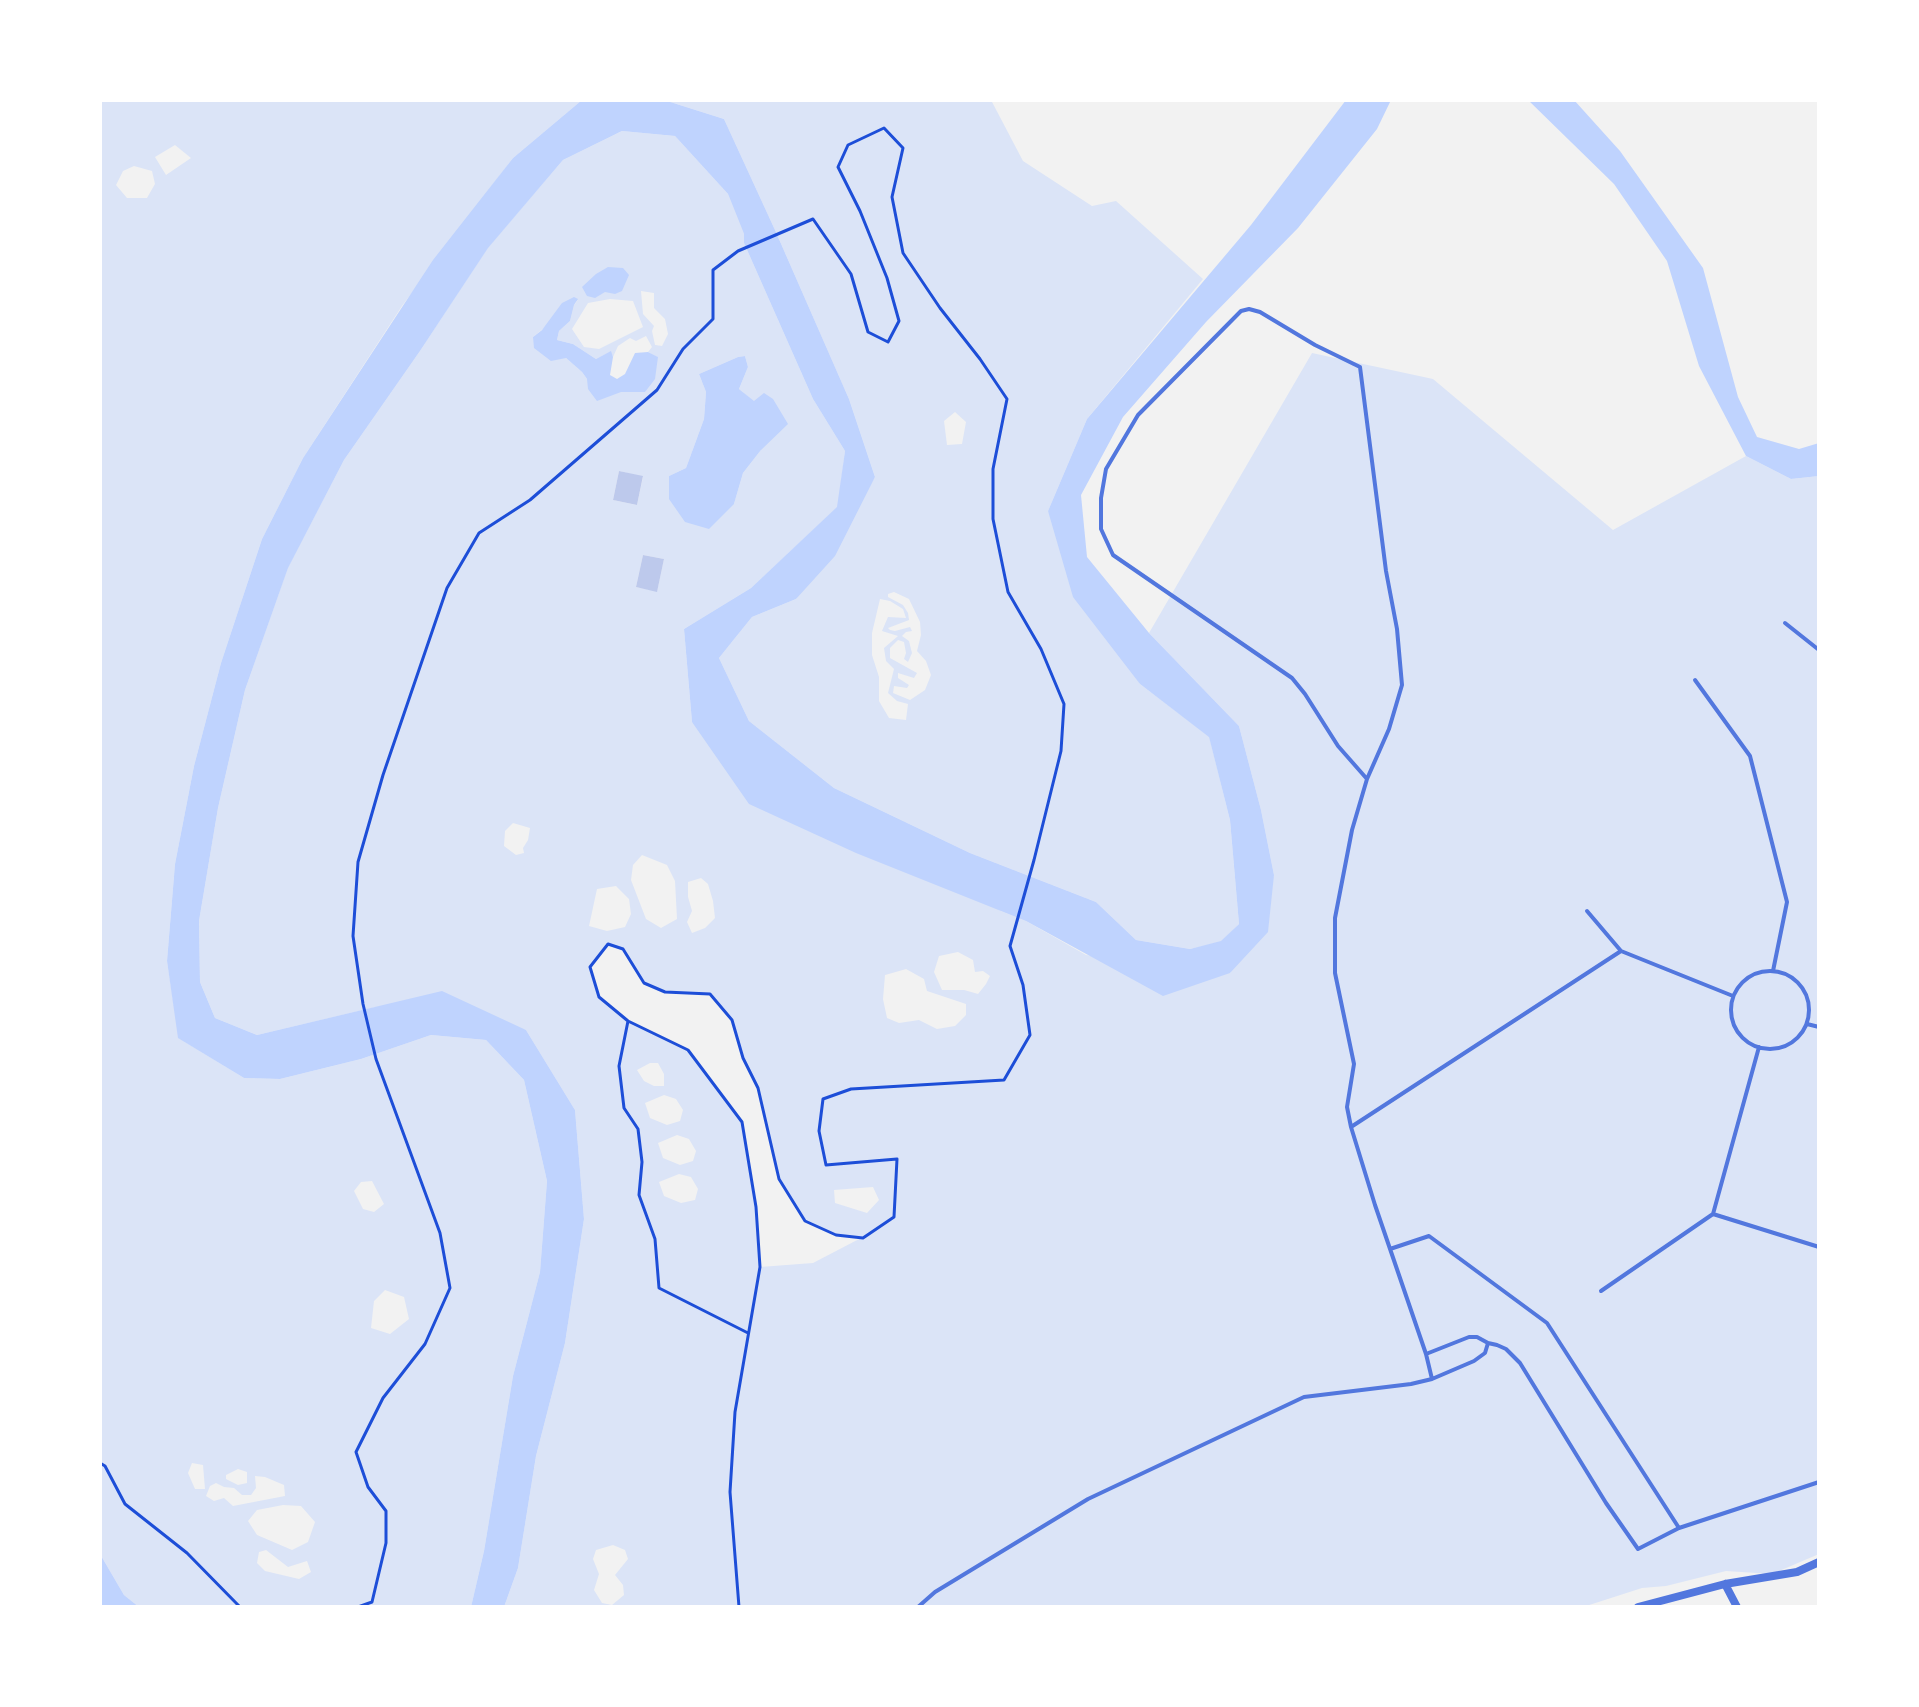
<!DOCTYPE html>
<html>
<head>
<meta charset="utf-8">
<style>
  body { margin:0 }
  #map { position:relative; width:1919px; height:1707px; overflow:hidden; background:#f2f2f2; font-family:"IBM Plex Sans",sans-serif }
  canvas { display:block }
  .frame { position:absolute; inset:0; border:102px solid #fff; pointer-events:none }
</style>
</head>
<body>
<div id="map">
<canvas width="1919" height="1707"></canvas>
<div class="frame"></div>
</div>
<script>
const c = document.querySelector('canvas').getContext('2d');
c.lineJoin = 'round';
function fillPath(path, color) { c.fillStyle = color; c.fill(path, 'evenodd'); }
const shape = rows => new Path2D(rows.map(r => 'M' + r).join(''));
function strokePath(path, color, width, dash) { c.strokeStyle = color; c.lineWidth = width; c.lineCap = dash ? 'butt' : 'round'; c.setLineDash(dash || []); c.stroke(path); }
const green = shape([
  [100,100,582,100,513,158,402,306,303,458,262,539,221,663,194,766,175,864,167,961,179,1038,244,1078,280,1079,361,1059,431,1035,486,1040,524,1080,547,1181,540,1272,513,1376,484,1551,471,1607,139,1607,124,1595,100,1554,100,214,102,206,100,204],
  [175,145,191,158,166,175,155,157],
  [134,166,152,171,155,184,147,198,127,198,116,185,123,171],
  [372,1181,384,1204,374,1212,363,1209,354,1191,361,1182],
  [385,1290,404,1297,409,1319,390,1334,371,1328,374,1301],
  [192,1463,203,1465,205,1489,195,1489,188,1473],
  [238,1469,247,1472,247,1483,238,1485,226,1479,226,1475],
  [255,1476,265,1477,284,1485,285,1496,233,1506,224,1498,214,1501,206,1496,210,1486,216,1483,224,1487,234,1488,242,1495,251,1495,256,1488],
  [283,1505,301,1506,315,1522,308,1542,292,1550,257,1535,248,1521,257,1510],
  [266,1550,288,1567,307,1561,311,1572,299,1579,265,1571,257,1563,259,1552],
  [664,100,991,100,1023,161,1092,206,1116,201,1203,279,1087,419,1048,511,1140,684,1209,736,1230,820,1239,924,1221,942,1190,949,1136,940,1096,902,970,853,834,788,749,721,719,658,752,617,796,599,875,477,849,399,775,230,724,119],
  [955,412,966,422,962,444,947,445,944,421],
  [894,592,909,599,920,622,921,635,917,651,926,661,931,675,925,690,910,700,893,693,894,686,907,688,909,685,898,678,898,673,914,678,917,673,890,658,890,648,898,640,904,642,906,653,904,659,908,662,912,653,909,641,902,636,906,632,912,631,910,627,895,631,890,630,888,628,909,620,908,613,903,605,888,597,888,594],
  [880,599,890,601,903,609,906,618,888,617,882,631,898,636,884,648,886,661,894,669,888,693,897,701,908,704,906,720,889,718,879,701,879,677,872,655,872,633],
  [622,131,675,136,728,194,744,234,744,243,813,399,845,451,838,507,751,588,684,629,692,722,1001,911,1026,921,1086,955,1230,973,1274,875,1261,810,1239,726,1149,633,1312,353,1433,379,1613,530,1746,456,1791,479,1819,476,1819,1554,1772,1574,1726,1571,1666,1586,1642,1588,1583,1607,504,1607,518,1568,536,1456,565,1343,584,1219,575,1110,526,1030,376,1007,257,1035,215,1018,200,982,199,921,218,808,245,690,288,567,344,460,420,351,488,247,563,160],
  [641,291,654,293,654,308,665,319,668,334,662,346,655,345,652,331,654,326,643,314],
  [610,299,633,301,643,327,599,349,584,347,572,329,588,303],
  [578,300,574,305,570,321,559,331,557,340,573,344,596,359,610,352,613,357,618,346,630,338,636,341,646,336,652,347,648,352,657,357,645,392,621,392,587,379,582,372,566,358,533,337],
  [745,356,748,367,739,389,754,402,761,450,743,473,734,504,669,476,686,468,704,419,706,392,699,374,738,357],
  [619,471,643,477,637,505,613,500],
  [643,555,664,559,657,591,636,587],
  [513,823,530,828,528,840,523,848,524,853,516,855,504,846,505,831],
  [642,855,667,865,675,881,677,919,661,928,646,919,631,880,633,865],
  [701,878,708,884,713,901,715,918,705,928,692,933,687,922,692,911,688,897,688,882],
  [616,886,629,899,631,914,625,927,607,931,589,926,597,889],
  [608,944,623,949,644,983,665,992,710,994,732,1020,743,1058,758,1088,779,1179,805,1221,836,1235,861,1238,813,1263,760,1267,756,1207,742,1122,688,1050,628,1021,599,997,590,967],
  [958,952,973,960,975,972,983,971,990,976,986,984,978,994,964,990,942,990,934,972,939,956],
  [906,969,924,979,927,991,966,1004,966,1015,955,1026,937,1029,919,1020,899,1023,887,1018,883,999,885,975],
  [650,1063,658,1063,664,1074,664,1086,654,1086,644,1081,637,1070],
  [664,1095,676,1099,683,1110,680,1121,667,1125,650,1118,645,1103],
  [677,1135,689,1139,696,1151,693,1161,680,1165,663,1158,658,1143],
  [679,1174,691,1177,698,1189,695,1200,681,1203,664,1196,659,1182],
  [873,1187,879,1200,867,1213,835,1203,834,1190],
  [613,1545,625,1550,628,1559,615,1575,623,1585,624,1595,612,1605,602,1603,594,1590,599,1574,593,1559,596,1550]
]);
const water = shape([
  [582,100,664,100,724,119,775,230,849,399,875,477,835,556,796,599,752,617,719,658,749,721,834,788,970,853,1096,902,1136,940,1190,949,1221,941,1239,924,1230,820,1209,737,1140,684,1073,597,1048,511,1087,419,1251,225,1346,100,1391,100,1377,129,1298,228,1206,322,1123,417,1081,495,1087,557,1149,633,1239,726,1261,810,1274,875,1268,932,1230,973,1163,996,1026,921,856,853,749,804,692,722,684,629,751,588,837,507,845,451,813,399,744,243,744,234,728,194,675,136,622,131,563,160,488,248,420,351,344,460,288,568,245,690,218,808,199,921,200,982,215,1018,257,1035,442,991,526,1030,575,1110,584,1219,565,1343,536,1456,518,1568,504,1607,471,1607,484,1551,513,1376,540,1272,547,1181,524,1080,486,1040,431,1035,361,1059,280,1079,244,1078,178,1038,167,961,175,864,194,766,221,663,262,539,303,458,433,260,513,158],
  [1528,100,1574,100,1620,151,1703,268,1738,397,1757,437,1799,449,1819,443,1819,476,1791,479,1746,456,1699,366,1667,261,1614,184],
  [608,267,623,268,629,275,622,291,615,294,605,292,595,298,587,296,582,287,596,274],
  [574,297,578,299,574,305,570,321,559,331,557,340,573,344,596,359,611,351,613,357,610,375,617,379,625,374,635,353,648,352,658,357,655,379,645,392,621,392,597,401,588,389,587,379,582,372,566,358,551,361,534,348,533,337,542,330,562,303],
  [745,356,748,367,739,389,754,401,764,393,773,399,788,424,761,450,743,473,734,504,709,529,685,522,669,499,669,476,686,468,704,419,706,392,699,374,738,357],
  [100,1554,124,1595,139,1607,100,1607]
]);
const building = shape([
  [619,471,643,476,637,505,613,500],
  [643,555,664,559,657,592,636,587]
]);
const path = shape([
  [628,1021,619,1066,624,1108,638,1129,642,1162,639,1195,655,1239,659,1288,748,1333],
  [100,1463,105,1466,125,1504,187,1553,240,1607],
  [358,1607,372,1602,386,1543,386,1511,368,1487,356,1452,383,1398,425,1344,450,1288,440,1233,376,1059,363,1004,353,936,358,862,383,775,447,588,479,533,530,500,657,390,683,349,713,319,713,270,738,251,813,219,851,274,868,332,888,342,899,321,887,278,860,211,838,167,848,145,884,128,903,148,892,197,903,253,940,308,980,359,1007,399,993,469,993,519,1008,592,1041,649,1064,704,1061,751,1034,860,1010,946,1023,985,1030,1035,1004,1080,851,1089,823,1099,819,1131,826,1165,897,1159,894,1217,863,1238,836,1235,805,1221,779,1179,758,1088,743,1058,732,1020,710,994,665,992,644,983,623,949,608,944,590,967,599,997,628,1021,688,1050,742,1122,756,1207,760,1267,735,1412,730,1492,739,1607]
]);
const service = shape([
  [1785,623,1819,650],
  [1695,680,1750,756,1787,902,1773,971],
  [1587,911,1621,951,1733,996],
  '1731 1010a39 39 0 1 1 78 0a39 39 0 1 1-78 0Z',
  [1807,1024,1819,1027],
  [1351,1127,1621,951],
  [1713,1214,1819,1247],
  [1390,1249,1429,1236,1547,1323,1679,1528],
  [1601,1291,1713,1214,1759,1047],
  [1426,1354,1469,1337,1477,1337,1488,1343,1497,1345,1506,1349,1520,1363,1606,1503,1638,1549,1679,1528,1819,1482],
  [1432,1379,1474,1361,1485,1353,1488,1343],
  [918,1607,935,1592,1088,1499,1304,1397,1411,1384,1432,1379,1426,1354,1375,1205,1351,1127,1347,1107,1354,1064,1335,973,1335,918,1352,830,1367,779,1389,729,1402,685,1397,629,1386,571,1360,367,1315,345,1260,312,1249,309,1241,311,1138,415,1106,469,1101,498,1101,529,1113,555,1292,678,1305,694,1338,746,1367,779]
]);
const minor = shape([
  [1725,1584,1737,1607],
  [1638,1607,1725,1584,1797,1572,1819,1562]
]);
fillPath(green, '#dbe4f7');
fillPath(water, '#bfd3fe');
fillPath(building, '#bdc9ec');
strokePath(path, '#1d4ed8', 3);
strokePath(service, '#5277de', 4);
strokePath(minor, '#5277de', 8);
</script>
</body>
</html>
